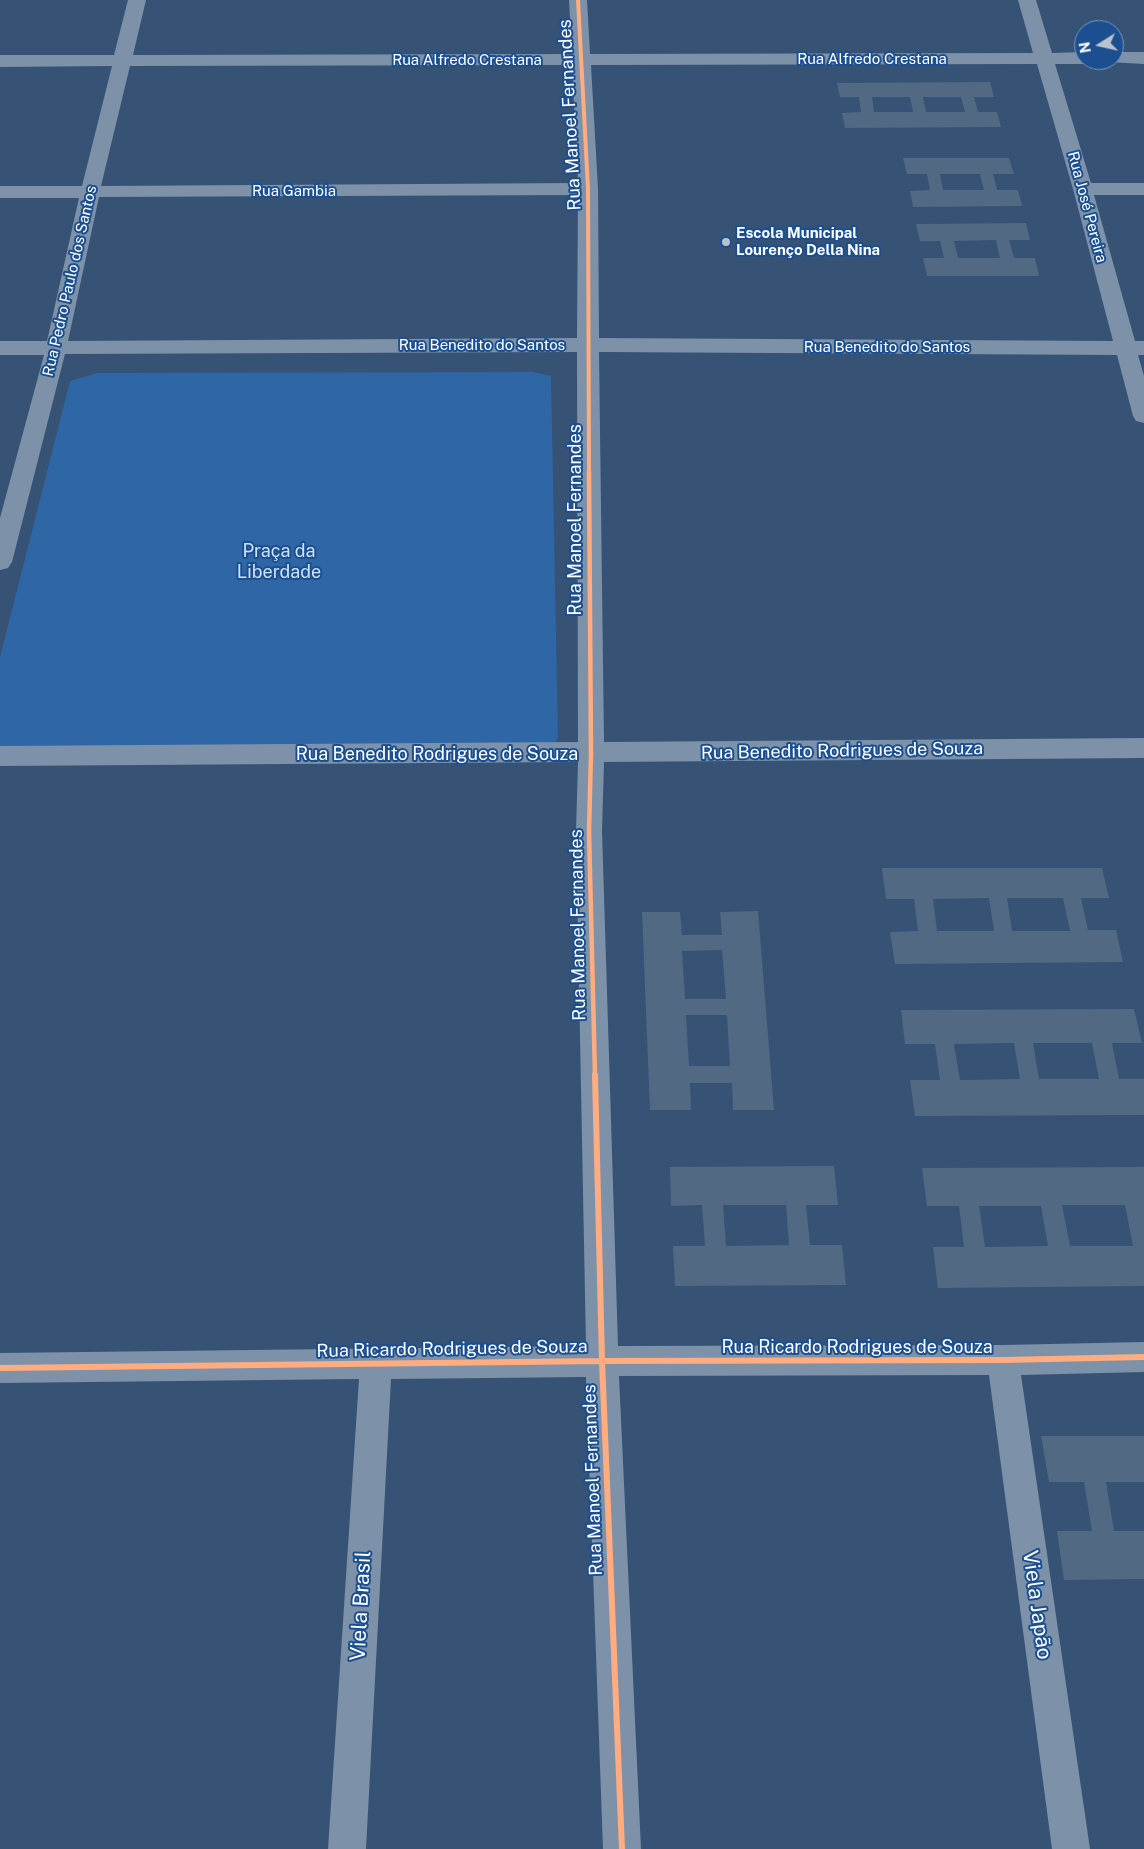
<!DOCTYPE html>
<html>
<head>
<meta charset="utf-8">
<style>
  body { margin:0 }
  #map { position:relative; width:1144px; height:1849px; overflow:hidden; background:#365274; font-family:"Public Sans",sans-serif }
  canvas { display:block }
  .north { position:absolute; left:1074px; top:20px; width:50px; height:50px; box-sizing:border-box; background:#1b4f8f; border:1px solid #7695bc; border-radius:50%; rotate:260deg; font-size:14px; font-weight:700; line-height:20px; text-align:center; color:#fff }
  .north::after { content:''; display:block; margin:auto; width:18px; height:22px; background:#b9c2ce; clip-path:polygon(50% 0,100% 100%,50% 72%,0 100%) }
</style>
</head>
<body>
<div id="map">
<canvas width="1144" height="1849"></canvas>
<div class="north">N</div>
</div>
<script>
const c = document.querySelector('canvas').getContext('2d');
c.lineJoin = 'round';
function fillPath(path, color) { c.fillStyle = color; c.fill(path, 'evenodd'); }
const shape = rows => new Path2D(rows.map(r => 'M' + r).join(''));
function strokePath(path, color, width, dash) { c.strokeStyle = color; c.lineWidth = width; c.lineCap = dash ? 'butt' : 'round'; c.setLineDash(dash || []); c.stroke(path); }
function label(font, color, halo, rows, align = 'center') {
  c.font = font + ' "Public Sans",sans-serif'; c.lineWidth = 4; c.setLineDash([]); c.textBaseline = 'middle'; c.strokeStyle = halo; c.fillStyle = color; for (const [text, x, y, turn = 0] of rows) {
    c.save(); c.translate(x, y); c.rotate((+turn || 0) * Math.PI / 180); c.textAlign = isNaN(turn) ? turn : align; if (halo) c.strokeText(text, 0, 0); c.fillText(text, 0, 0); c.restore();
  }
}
const green = shape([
  [533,372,551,376,558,738,552,748,0,749,0,657,70,381,97,373]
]);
const building = shape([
  [990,82,994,97,974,97,978,112,997,112,1001,127,845,128,842,113,861,112,859,97,840,97,837,83],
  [872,97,910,97,913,112,874,112],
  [923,97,961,97,965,112,926,112],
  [903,158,1009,158,1014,174,993,174,997,190,1018,190,1022,206,913,207,910,191,930,190,927,174,907,174],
  [940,174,980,174,984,190,943,190],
  [1026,223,1030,240,1009,240,1014,258,1035,258,1039,276,927,276,923,258,944,258,940,241,920,241,916,224],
  [996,240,1000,258,958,258,954,241],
  [882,868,1102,868,1109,898,1081,898,1088,930,1116,930,1123,962,895,964,890,932,918,931,914,899,886,899],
  [989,898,994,931,937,931,933,899],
  [1007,898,1063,898,1070,931,1012,931],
  [758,911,774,1110,733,1110,732,1083,690,1083,691,1110,650,1110,642,912,680,912,682,935,722,935,720,912],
  [722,950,726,999,685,999,682,951],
  [686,1015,727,1015,730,1066,689,1066],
  [1134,1009,1142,1043,1112,1043,1119,1079,1144,1079,1144,1115,915,1116,910,1080,940,1080,935,1044,905,1044,901,1010],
  [1014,1043,1020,1079,960,1080,954,1044],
  [1033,1043,1092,1043,1099,1079,1039,1079],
  [834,1166,838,1205,806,1205,810,1245,842,1245,846,1285,675,1286,673,1246,705,1246,702,1205,671,1206,670,1167],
  [723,1205,786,1205,789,1245,726,1246],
  [1144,1167,1144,1286,938,1288,933,1247,964,1247,959,1206,927,1206,922,1168],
  [1062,1205,1125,1205,1133,1246,1070,1246],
  [979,1206,1041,1206,1048,1246,985,1247],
  [1041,1436,1144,1436,1144,1482,1106,1482,1114,1531,1144,1531,1144,1579,1064,1580,1057,1531,1092,1531,1084,1482,1049,1482]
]);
const minor = shape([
  [128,0,146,0,133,55,572,54,569,0,587,0,590,54,1033,53,1018,0,1036,0,1052,53,1084,52,1084,60,1092,60,1084,64,1055,64,1091,183,1144,183,1144,195,1094,195,1135,341,1144,341,1144,355,1138,355,1144,376,1144,423,1136,421,1133,416,1117,355,599,352,604,742,1144,738,1144,758,604,762,602,831,618,1346,1003,1345,1144,1342,1144,1372,1021,1375,1090,1849,1052,1849,989,1375,619,1376,641,1849,603,1849,586,1377,391,1379,366,1849,328,1849,359,1379,0,1383,0,1353,586,1346,576,831,578,762,0,766,0,746,578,742,577,352,65,354,12,562,8,568,0,570,0,518,44,355,0,355,0,341,47,341,79,198,0,198,0,186,82,186,112,66,0,67,0,55,114,55,128,0],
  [1037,64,1073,189,1113,341,599,338,598,189,591,65,1037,64],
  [572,65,578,183,101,186,130,66,572,65],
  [578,195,577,338,68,341,99,197,578,195],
  [1114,52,1144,52,1144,64,1108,62,1106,60,1114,60,1114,52]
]);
const cyclewayFar2 = shape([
  [578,0,588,189,589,472]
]);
const cyclewayFar1 = shape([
  [589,471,591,753,589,831,595,1076]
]);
const cycleway = shape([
  [595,1075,602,1361,622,1849],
  [0,1368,602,1361,1003,1360,1144,1357]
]);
const markers = [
  [726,242,5,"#b9c2ce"]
];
const farStreetnames = [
  ["Rua Alfredo Crestana",872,59],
  ["Rua Alfredo Crestana",467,60],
  ["Rua Gambia",294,191],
  ["Rua José Pereira",1087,207,75],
  ["Rua Pedro Paulo dos Santos",70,281,-77],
  ["Rua Benedito do Santos",482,345],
  ["Rua Benedito do Santos",887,347]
];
const farPoinames = [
  ["Escola Municipal",736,233],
  ["Lourenço Della Nina",736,250]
];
const streetNames = [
  ["Rua Manoel Fernandes",570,115,-93],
  ["Rua Manoel Fernandes",575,520,-90],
  ["Rua Benedito Rodrigues de Souza",842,751,-1],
  ["Rua Benedito Rodrigues de Souza",437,754],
  ["Rua Manoel Fernandes",578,925,-91],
  ["Rua Ricardo Rodrigues de Souza",857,1347],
  ["Rua Ricardo Rodrigues de Souza",452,1349,-1],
  ["Rua Manoel Fernandes",593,1480,-92]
];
const parkNames = [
  ["Praça da",279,551],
  ["Liberdade",279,572]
];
const nearStreetnames = [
  ["Viela Japão",1037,1605,82],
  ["Viela Brasil",361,1606,-87]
];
fillPath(green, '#2f66a5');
fillPath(building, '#526984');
fillPath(minor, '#7d92a8');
strokePath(cyclewayFar2, '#ffac80', 4);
strokePath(cyclewayFar1, '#ffac80', 4.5);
strokePath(cycleway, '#ffac80', 6);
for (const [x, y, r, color] of markers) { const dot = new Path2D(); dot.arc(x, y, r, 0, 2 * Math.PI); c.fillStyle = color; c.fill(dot); strokePath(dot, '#1b4f8f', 2); }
label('15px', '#fff', '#1b4f8f', farStreetnames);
label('bold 15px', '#fff', '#1b4f8f', farPoinames, 'left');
label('18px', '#fff', '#1b4f8f', streetNames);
label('18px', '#cfe3fa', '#1b4f8f', parkNames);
label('21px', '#fff', '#1b4f8f', nearStreetnames);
</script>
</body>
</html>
